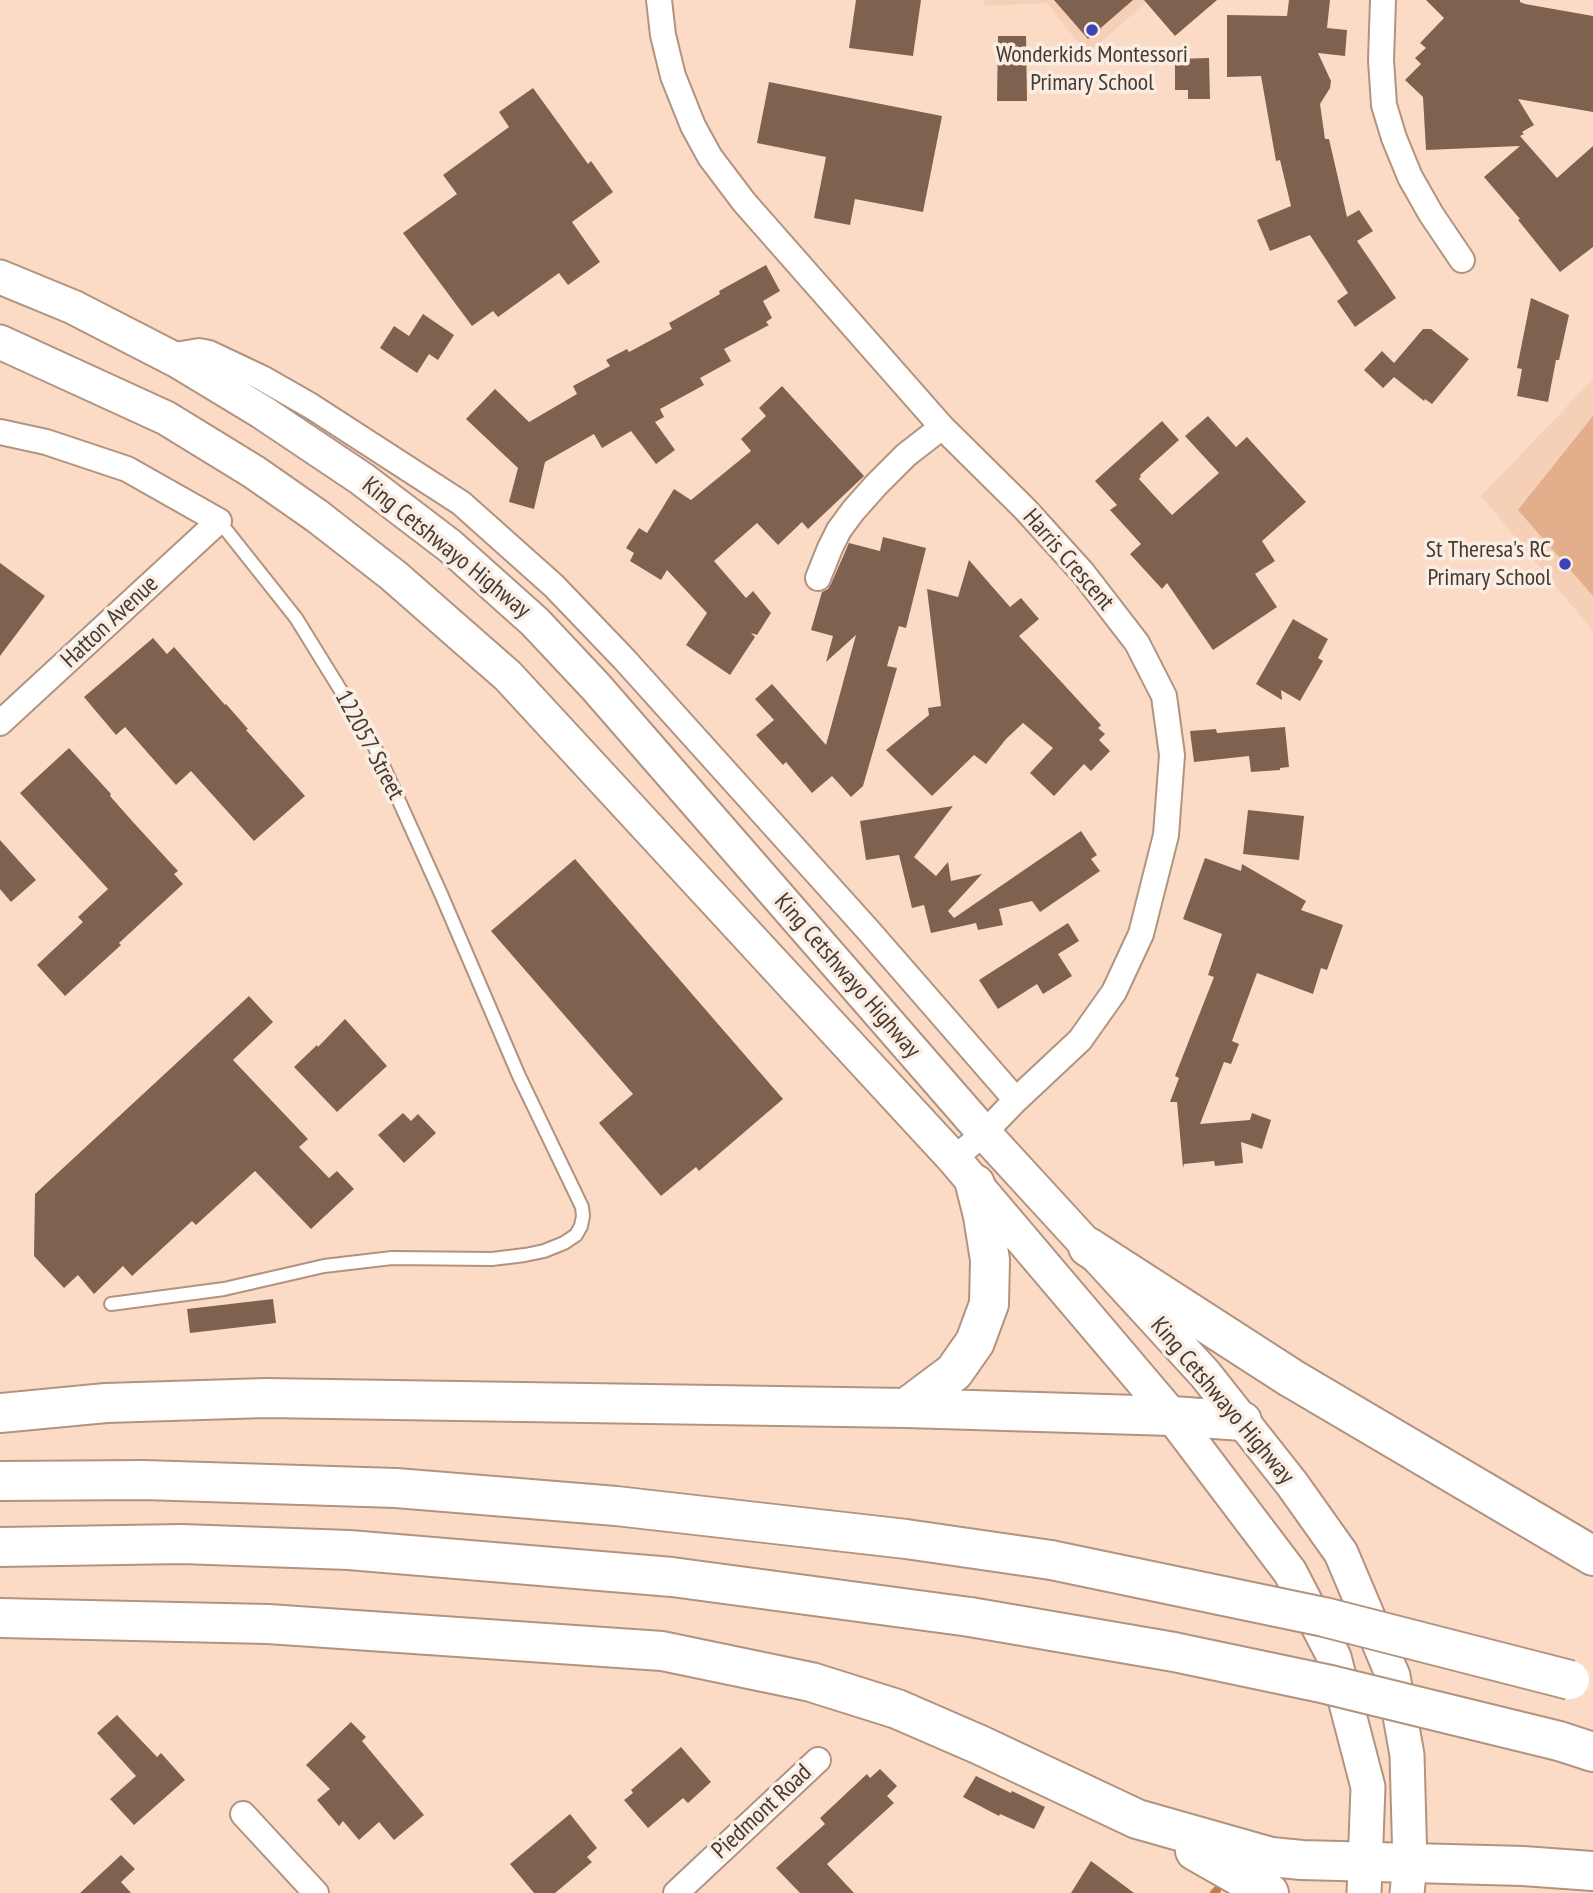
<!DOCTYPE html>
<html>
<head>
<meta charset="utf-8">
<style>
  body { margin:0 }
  canvas { display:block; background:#fcdbc6 }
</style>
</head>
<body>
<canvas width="1593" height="1893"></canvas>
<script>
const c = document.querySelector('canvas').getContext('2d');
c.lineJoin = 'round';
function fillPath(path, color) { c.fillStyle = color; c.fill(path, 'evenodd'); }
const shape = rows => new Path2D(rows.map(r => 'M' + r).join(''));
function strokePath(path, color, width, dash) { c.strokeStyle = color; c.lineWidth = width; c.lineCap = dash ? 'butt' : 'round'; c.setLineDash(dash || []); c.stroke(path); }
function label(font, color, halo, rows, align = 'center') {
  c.font = font + ' "PT Sans Narrow",sans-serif'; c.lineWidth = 7; c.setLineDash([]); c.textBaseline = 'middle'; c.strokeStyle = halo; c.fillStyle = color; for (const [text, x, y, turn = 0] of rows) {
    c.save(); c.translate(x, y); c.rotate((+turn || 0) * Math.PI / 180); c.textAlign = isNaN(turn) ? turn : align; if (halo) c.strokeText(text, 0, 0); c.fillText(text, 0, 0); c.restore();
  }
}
const built = shape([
  [984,0,1149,0,1087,54,1047,3,984,6],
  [1593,379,1593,631,1481,496]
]);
const green = shape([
  [1593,416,1593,596,1518,510]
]);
const stream = shape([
  [1214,1893,1217,1890]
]);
const building = shape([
  [856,0,921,0,913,56,849,48],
  [1054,0,1133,0,1088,39],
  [1144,0,1217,0,1175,36],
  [1289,0,1330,0,1327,28,1347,30,1345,56,1318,53,1331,81,1330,88,1320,104,1325,139,1329,139,1347,217,1359,210,1373,231,1357,241,1396,298,1355,327,1337,301,1348,293,1310,235,1270,251,1257,220,1291,206,1280,160,1276,161,1261,76,1227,77,1227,15,1287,16],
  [1426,0,1520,0,1520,2,1525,4,1593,16,1593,112,1518,99,1534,125,1522,132,1524,134,1520,136,1557,178,1593,146,1593,247,1560,272,1518,220,1520,219,1484,177,1520,146,1426,150,1423,97,1405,80,1421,64,1415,58,1426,48,1420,43,1444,18],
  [998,36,1026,36,1027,101,997,101],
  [1209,58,1210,99,1188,99,1188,90,1175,90,1175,59],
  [769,82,942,116,923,212,855,199,850,225,814,218,826,157,757,143],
  [533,88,588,164,591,161,613,192,572,222,600,262,568,285,559,273,498,317,493,311,472,326,403,233,457,194,443,175,509,127,499,112],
  [766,265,780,291,763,301,772,318,766,322,769,325,724,349,731,361,700,378,704,385,660,409,664,417,655,422,675,450,656,464,631,431,602,448,594,434,545,462,534,509,509,502,518,468,466,419,495,389,529,422,577,394,573,386,610,366,606,360,627,349,629,352,672,329,669,323,720,294,719,291],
  [1531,298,1569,315,1559,360,1556,360,1548,402,1517,396,1522,369,1517,368],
  [423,314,454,335,438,360,429,354,417,373,380,348,394,326,409,336],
  [1423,329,1431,329,1469,359,1432,404,1425,399,1424,401,1394,377,1383,388,1364,370,1382,351,1394,363],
  [782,386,864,476,808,529,802,522,778,545,757,523,714,561,746,598,753,591,771,613,757,635,751,633,755,637,730,675,686,645,707,613,667,570,661,580,630,561,634,553,626,548,639,528,647,533,674,489,691,500,751,451,741,439,766,416,759,408],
  [1208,416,1236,447,1247,437,1306,502,1262,541,1275,561,1255,574,1277,607,1213,650,1167,583,1162,589,1130,554,1141,544,1110,510,1117,505,1095,481,1162,421,1179,440,1140,475,1141,476,1139,479,1172,515,1219,473,1185,436],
  [883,537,926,548,906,628,899,626,887,666,897,668,863,786,851,797,832,776,812,793,786,762,783,765,756,735,774,720,755,699,772,684,826,745,856,635,826,662,833,636,811,630,822,592,828,589,831,584,849,543,880,551],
  [969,560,1010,607,1021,598,1039,619,1019,636,1101,725,1098,728,1105,734,1099,740,1110,751,1091,771,1084,764,1054,796,1030,773,1053,748,1023,723,1006,739,986,764,974,755,932,796,886,750,929,715,928,708,941,706,927,589,958,597],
  [0,563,45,596,0,656],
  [1293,619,1328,639,1318,658,1323,661,1300,701,1281,690,1282,700,1256,684],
  [153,638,167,654,174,647,225,705,226,704,248,729,246,730,305,796,254,841,191,771,176,785,125,727,116,735,84,697],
  [1285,727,1289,767,1280,768,1280,770,1251,772,1249,756,1194,762,1190,731,1216,729,1217,733],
  [69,748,111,794,110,796,133,822,178,871,174,874,183,884,119,943,121,945,65,996,37,965,83,922,78,917,108,889,20,793],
  [953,806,914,857,936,876,948,862,951,881,982,874,948,911,954,918,1081,831,1097,855,1091,859,1100,871,1040,912,1032,901,999,909,1003,925,978,930,976,923,931,933,924,905,912,908,899,855,866,860,860,821],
  [1248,810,1304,816,1299,860,1243,854],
  [0,840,36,880,11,902,0,889],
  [1205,858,1241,871,1242,864,1306,901,1301,910,1343,925,1327,970,1321,968,1313,994,1257,973,1232,1041,1239,1044,1231,1064,1224,1062,1200,1124,1250,1120,1252,1113,1271,1120,1262,1149,1241,1142,1243,1163,1215,1166,1214,1161,1184,1164,1183,1168,1177,1102,1170,1102,1179,1078,1175,1076,1214,977,1208,975,1222,934,1183,919],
  [575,859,783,1099,699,1171,696,1167,661,1196,599,1123,633,1094,491,931],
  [1068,923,1079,941,1058,954,1072,976,1043,994,1037,984,998,1009,979,980],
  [249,996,273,1022,233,1060,308,1139,299,1147,329,1178,337,1171,354,1189,311,1229,255,1171,196,1225,192,1221,132,1276,123,1266,94,1294,78,1275,64,1288,34,1256,35,1194],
  [345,1019,387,1066,337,1112,294,1067,317,1045,318,1047],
  [403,1113,411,1121,418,1114,436,1133,404,1163,378,1135],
  [273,1299,276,1323,190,1333,187,1309],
  [117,1715,157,1757,161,1753,185,1780,134,1825,110,1799,136,1776,97,1733],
  [351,1722,366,1737,362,1741,424,1815,394,1840,379,1822,359,1840,343,1821,339,1826,317,1800,330,1789,306,1765],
  [681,1747,711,1782,688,1803,683,1798,648,1828,624,1800,633,1793,631,1790],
  [880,1769,897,1786,887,1796,894,1803,827,1864,854,1893,800,1893,776,1868,825,1824,820,1818,867,1774,870,1778],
  [976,1776,1011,1793,1012,1791,1045,1807,1034,1829,1000,1814,999,1816,963,1797],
  [570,1814,597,1848,587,1857,592,1862,555,1893,534,1893,510,1864],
  [121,1855,135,1869,121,1882,131,1893,80,1893],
  [1091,1861,1134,1893,1071,1893]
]);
const lane = shape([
  [111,1304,224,1289,324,1266,392,1258,492,1259,525,1255,544,1251,564,1243,576,1235,581,1226,583,1216,582,1207,519,1076,441,894,372,741,296,618,219,521]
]);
const street = shape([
  [659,0,663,35,673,76,693,126,710,157,744,202,942,427,1025,509,1083,573,1137,643,1164,696,1172,755,1166,835,1141,934,1114,992,1080,1040,1016,1100,984,1133,954,1159],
  [1383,0,1381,60,1384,105,1394,138,1410,177,1431,214,1462,260],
  [169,356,199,351,209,353,262,378,311,406,461,503,554,586,624,659,868,930,1016,1100],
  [0,432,46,442,127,469,219,521,0,723],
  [818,578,830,548,839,530,853,511,876,485,906,455,942,427],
  [243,1814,316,1893],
  [676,1893,818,1760]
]);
const secondary = shape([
  [0,277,73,307,176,360,262,412,362,479,450,546,535,622,596,687,984,1133,1205,1374,1292,1484,1341,1553,1393,1676,1407,1755,1410,1864,1407,1893],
  [0,342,166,418,254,472,317,516,394,576,508,676,954,1159,1172,1416,1290,1572,1334,1657,1368,1787,1364,1893]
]);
const highway = shape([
  [1088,1247,1291,1378,1593,1556],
  [906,1408,954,1372,975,1342,989,1304,990,1260,983,1216,975,1184],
  [0,1413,106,1403,266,1398,906,1408,1172,1416,1242,1421],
  [0,1481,143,1480,396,1488,616,1506,906,1539,1051,1560],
  [0,1547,182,1544,349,1550,672,1577,970,1617],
  [0,1618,268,1624,662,1651,811,1682,897,1709,980,1745,1137,1819,1271,1857,1302,1860,1523,1866,1593,1871],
  [1559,1741,1593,1752],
  [1195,1851,1269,1893]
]);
const highwayBridge = shape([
  [1051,1560,1324,1617,1570,1680],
  [970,1617,1174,1652,1326,1684,1559,1741]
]);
const markers = [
  [1092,30,7,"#3b43b7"],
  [1565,564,7,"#3b43b7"]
];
const poiNames = [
  ["Wonderkids Montessori",1092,55],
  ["Primary School",1092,83],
  ["St Theresa's RC",1551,550,"right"],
  ["Primary School",1551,578,"right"]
];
const streetNames = [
  ["King Cetshwayo Highway",446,548,39],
  ["Harris Crescent",1068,560,49],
  ["Hatton Avenue",110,622,-43],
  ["122057 Street",369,745,62],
  ["King Cetshwayo Highway",847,976,49],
  ["King Cetshwayo Highway",1222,1401,50],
  ["Piedmont Road",762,1812,-43]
];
fillPath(built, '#f6d0b6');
fillPath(green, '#e2ae8b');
strokePath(stream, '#c37c48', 8);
fillPath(building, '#7e624f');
strokePath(lane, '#b1937f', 16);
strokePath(street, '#b1937f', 28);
strokePath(secondary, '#b1937f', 37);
strokePath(highway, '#b1937f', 42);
strokePath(lane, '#fff', 12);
strokePath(street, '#fff', 24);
strokePath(secondary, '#fff', 33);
strokePath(highway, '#fff', 38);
strokePath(highwayBridge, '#b1937f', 42, []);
strokePath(highwayBridge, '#fff', 38);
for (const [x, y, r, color] of markers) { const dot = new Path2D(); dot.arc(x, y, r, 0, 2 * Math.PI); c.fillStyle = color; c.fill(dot); strokePath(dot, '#faede4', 2.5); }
label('24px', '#463a31', '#faede4', poiNames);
label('24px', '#463a31', '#faede4', streetNames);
</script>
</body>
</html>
